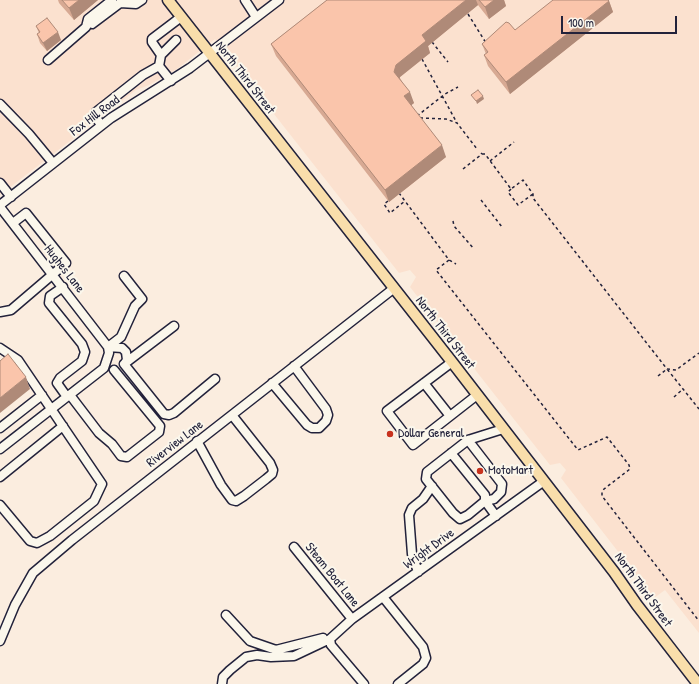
<!DOCTYPE html>
<html>
<head>
<meta charset="utf-8">
<style>
  body { margin:0 }
  #map { position:relative; width:699px; height:684px; overflow:hidden; background:#fbeddf; font-family:"Patrick Hand",sans-serif }
  canvas { display:block }
  .scale { position:absolute; left:561px; top:16px; width:116px; height:18px; box-sizing:border-box; border:2px solid #22223b; border-top:0; padding-left:5px; font-size:12px; line-height:14px; white-space:nowrap; color:#22223b; -webkit-text-stroke:3px #fbf7ec; paint-order:stroke }
</style>
</head>
<body>
<div id="map">
<canvas width="699" height="684"></canvas>
<div class="scale">100 m</div>
</div>
<script>
const c = document.querySelector('canvas').getContext('2d');
c.lineJoin = 'round';
function fillPath(path, color) { c.fillStyle = color; c.fill(path, 'evenodd'); }
const shape = rows => new Path2D(rows.map(r => 'M' + r).join(''));
function strokePath(path, color, width, dash) { c.strokeStyle = color; c.lineWidth = width; c.lineCap = dash ? 'butt' : 'round'; c.setLineDash(dash || []); c.stroke(path); }
function label(font, color, halo, rows, align = 'center') {
  c.font = font + ' "Patrick Hand",sans-serif'; c.lineWidth = 4; c.setLineDash([]); c.textBaseline = 'middle'; c.strokeStyle = halo; c.fillStyle = color; for (const [text, x, y, turn = 0] of rows) {
    c.save(); c.translate(x, y); c.rotate((+turn || 0) * Math.PI / 180); c.textAlign = isNaN(turn) ? turn : align; if (halo) c.strokeText(text, 0, 0); c.fillText(text, 0, 0); c.restore();
  }
}
const built = shape([
  [0,0,699,0,699,633,665,590,654,598,561,478,566,470,560,463,550,465,410,287,416,277,410,270,399,273,215,39,177,69,149,85,136,90,0,195]
]);
const path = shape([
  [468,14,486,43],
  [432,42,448,62],
  [422,59,457,123],
  [417,116,445,94,458,87],
  [420,118,446,119,457,123,477,149],
  [482,154,485,154,511,189,523,180,533,194,533,198,667,369,676,370,699,353],
  [490,161,514,142],
  [463,169,482,154,481,153],
  [511,189,508,192,518,205,533,194],
  [399,193,449,260,456,264],
  [481,200,502,227],
  [388,201,384,204,390,213,405,201],
  [453,221,454,226,474,249],
  [449,260,436,270,578,450,607,437,629,465,630,469,604,489,602,492,602,496,699,621],
  [658,376,667,369,699,409],
  [674,397,683,389]
]);
const minor = shape([
  [245,0,256,17],
  [88,22,92,24,120,3,136,4,142,0],
  [161,55,152,42,152,39,181,17],
  [48,60,86,27,88,19,112,0],
  [171,81,159,66,161,55,176,40],
  [0,104,29,134,53,163],
  [101,125,95,116,96,112,143,75,159,66],
  [0,183,11,197],
  [0,205,111,118,190,68,279,0],
  [0,207,108,347,109,353,104,368,0,449],
  [63,287,50,296,49,303,82,344,85,352,82,361,60,378,57,383,67,397],
  [0,312,11,310,66,263,26,213,13,223],
  [174,326,124,364,164,414,169,415,174,413,215,379],
  [108,347,121,337,135,306,142,299,124,276],
  [108,347,122,348,126,352,127,360,125,363],
  [0,348,18,360,102,484,94,501,50,536,37,543,30,541,0,505],
  [452,362,387,411,413,445,477,395],
  [272,383,307,425,312,428,319,428,326,421,328,415,326,409,294,366],
  [424,383,450,416],
  [70,395,99,433,112,444,121,456,127,457,159,432,160,426,114,370],
  [0,428,42,395],
  [197,441,221,485,232,500,236,501,244,496,266,479,272,474,273,470,270,463,232,415],
  [451,453,485,495,485,501,494,499,501,492,502,484,468,440],
  [0,477,63,426],
  [496,516,485,501,468,515,460,519,453,513,426,479,427,472,468,440,503,429],
  [294,547,352,619],
  [418,572,412,554,409,515,412,508,423,499,432,486],
  [383,597,423,647,426,658,423,664,398,684],
  [226,615,250,641,276,650,323,638],
  [330,639,331,645,364,684],
  [0,641,15,605,33,573,72,540,393,289],
  [222,684,223,677,230,670,246,657,257,655,271,657,294,656,330,639,352,619,544,481]
]);
const major = shape([
  [168,0,452,362,614,572,637,605,698,684]
]);
const wall = shape([
  [58,0,98,0,74,20,59,3],
  [327,0,504,0,506,6,489,19,478,5,428,46,430,53,400,77,400,78,414,103,411,105,446,157,389,202,276,56,271,44],
  [609,1,613,12,510,94,488,66,484,55,486,54,482,44,515,30],
  [36,26,61,40,47,51,40,43,37,34,39,33]
]);
const shadedWall = shape([
  [79,0,98,0,74,20,69,8],
  [466,0,476,0,478,5,428,46,430,53,400,77,399,83,394,72,396,65,422,35],
  [494,0,504,0,506,6,489,19,485,7],
  [609,1,613,12,510,94,506,82],
  [58,32,61,40,47,51,43,43],
  [410,92,414,103,408,108,404,96],
  [483,96,484,99,477,104,476,101],
  [442,145,446,157,389,202,385,190],
  [26,377,30,389,0,413,0,398]
]);
const building = shape([
  [62,0,79,0,69,8,62,0],
  [327,0,466,0,422,35,426,41,396,65,394,72,410,92,404,96,442,145,385,190,271,44,327,0],
  [479,0,494,0,485,7,479,0],
  [553,0,608,0,609,1,506,82,484,55,488,52,482,44,506,22,509,23,515,30,553,0],
  [47,18,58,32,43,43,37,34,40,32,36,26,47,18],
  [478,90,483,96,476,101,471,95,478,90],
  [8,354,26,377,0,398,0,361,8,354]
]);
const markers = [
  [390,434,4,"#c8321e"],
  [480,471,4,"#c8321e"]
];
const streetNames = [
  ["North Third Street",245,78,52],
  ["Fox Hill Road",95,116,-37],
  ["Hughes Lane",64,269,52],
  ["North Third Street",445,333,52],
  ["Riverview Lane",175,444,-38],
  ["Wright Drive",429,549,-36],
  ["Steam Boat Lane",332,575,51],
  ["North Third Street",643,590,54]
];
const poiNames = [
  ["Dollar General",398,434],
  ["MotoMart",488,471]
];
fillPath(built, '#fbe1cf');
strokePath(minor, '#22223b', 11);
strokePath(major, '#22223b', 13);
strokePath(path, '#22223b', 1.5, [3, 3]);
strokePath(minor, '#fbf7ec', 8);
strokePath(major, '#f9deab', 10);
fillPath(wall, '#d7a993');
fillPath(shadedWall, '#af8a78');
fillPath(building, '#fac5ab');
strokePath(building, '#af8a78', 1);
for (const [x, y, r, color] of markers) { const dot = new Path2D(); dot.arc(x, y, r, 0, 2 * Math.PI); c.fillStyle = color; c.fill(dot); strokePath(dot, '#fbf7ec', 1.5); }
label('13px', '#22223b', '#fbf7ec', streetNames);
label('13px', '#22223b', '#fbf7ec', poiNames, 'left');
</script>
</body>
</html>
